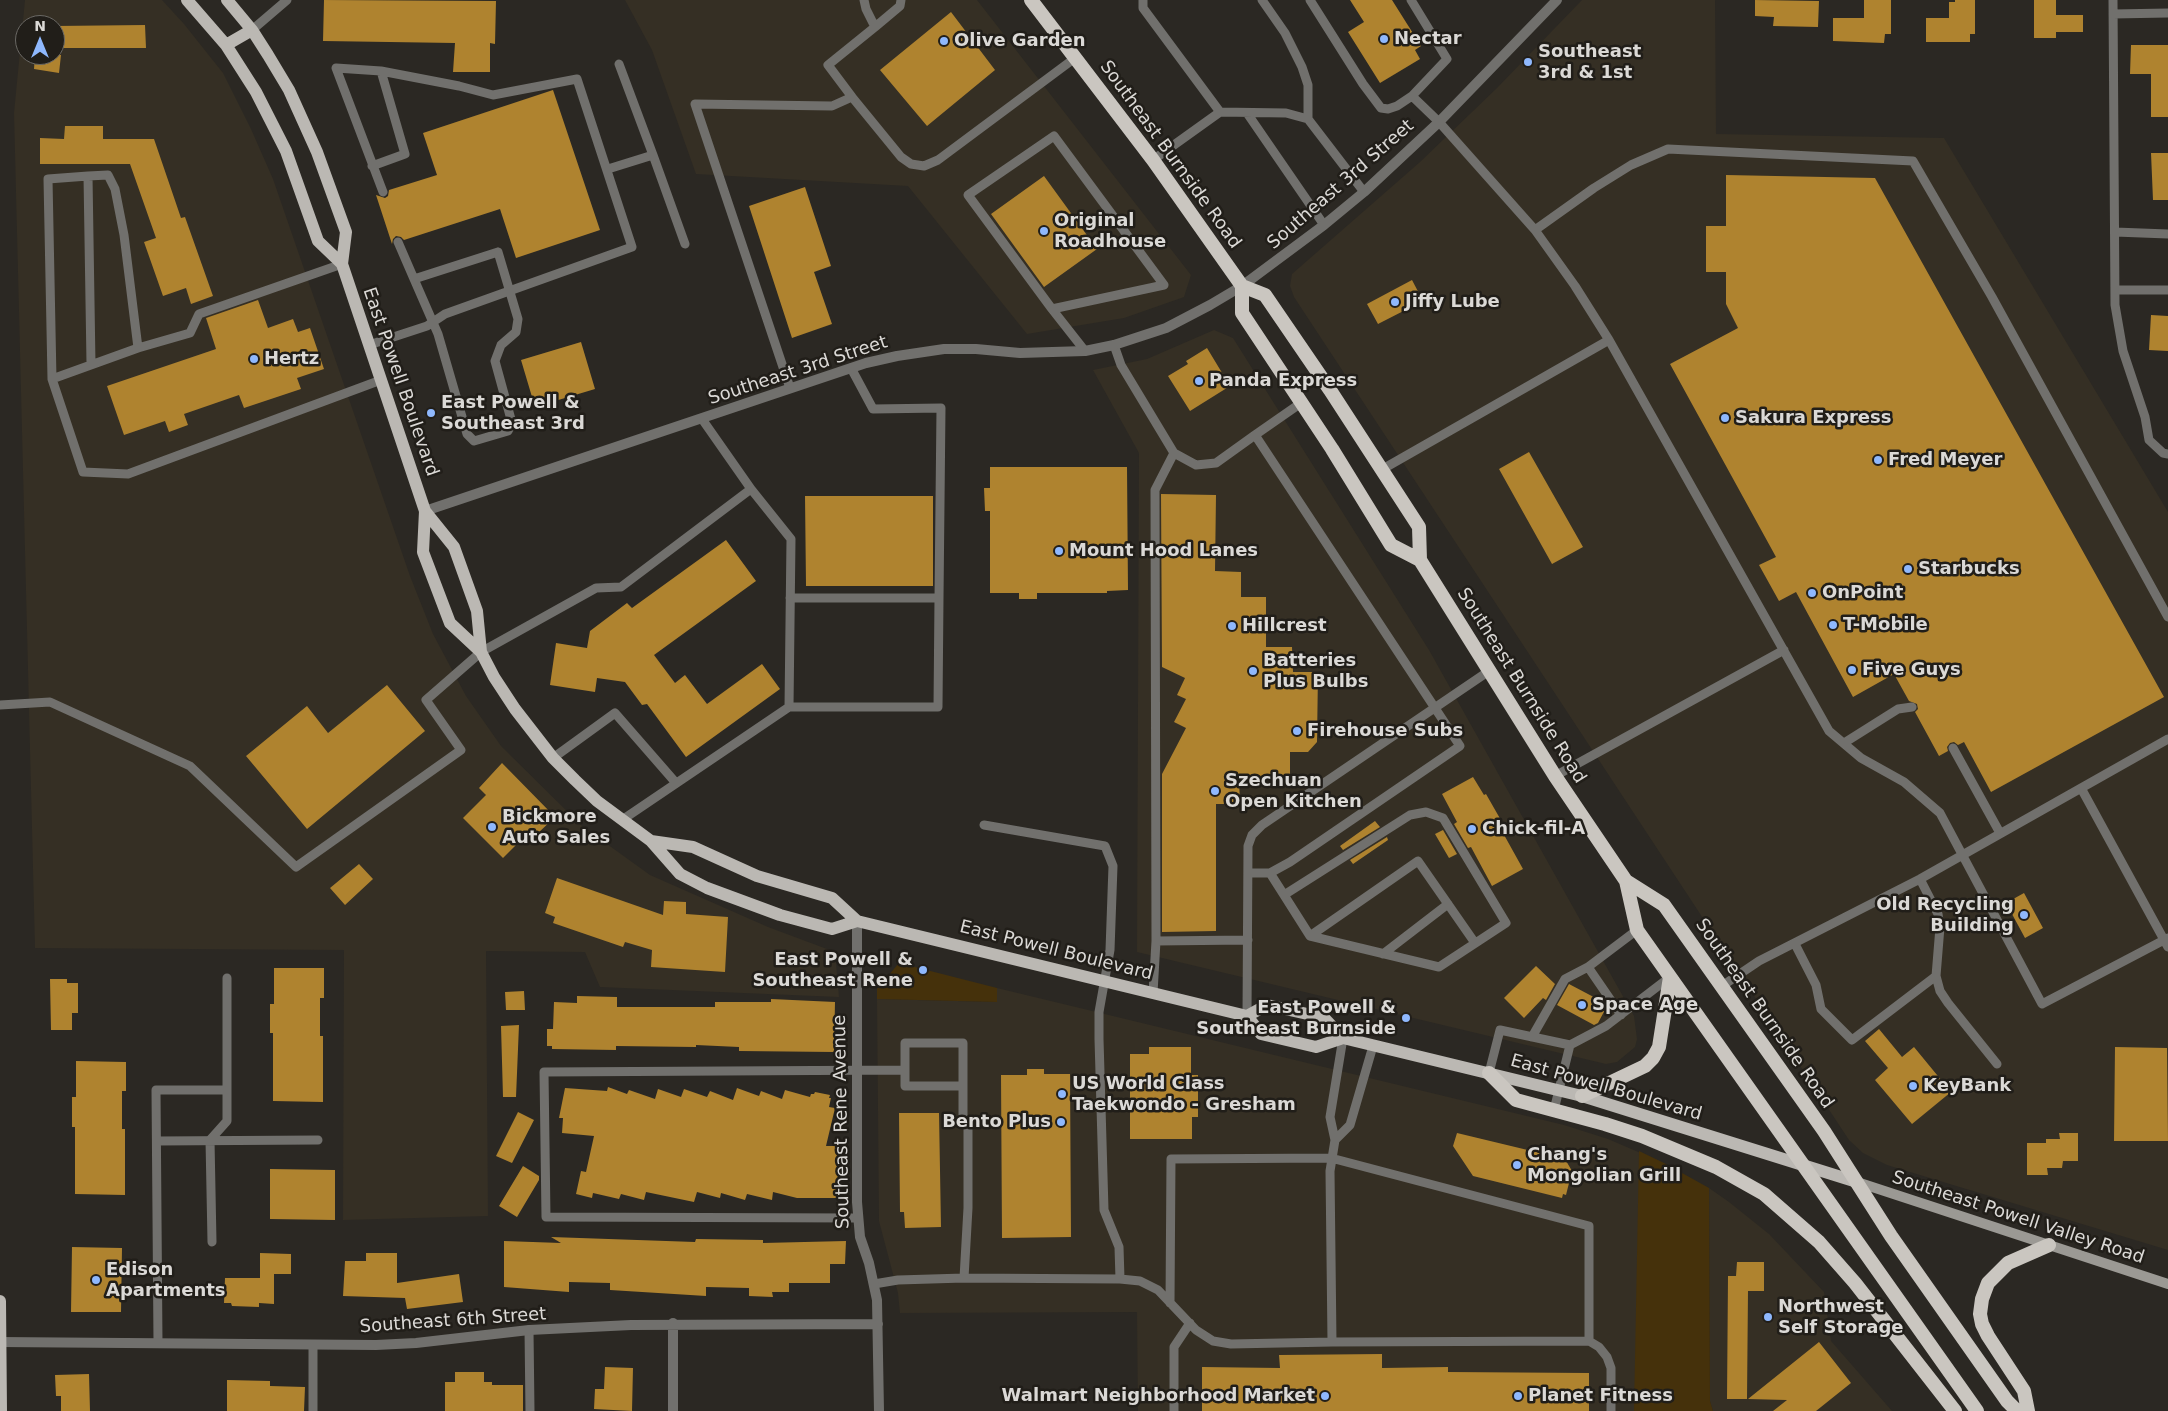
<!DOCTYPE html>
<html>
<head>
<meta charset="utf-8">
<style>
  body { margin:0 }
  #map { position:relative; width:2168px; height:1411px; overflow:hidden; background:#2b2823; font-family:"DejaVu Sans",sans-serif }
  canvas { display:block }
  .north { position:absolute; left:15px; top:15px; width:50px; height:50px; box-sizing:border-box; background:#211e19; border:1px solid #6b6965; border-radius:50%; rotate:0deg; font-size:14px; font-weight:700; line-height:20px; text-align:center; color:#dbd9d6 }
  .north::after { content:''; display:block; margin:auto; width:18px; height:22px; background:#8fb8fd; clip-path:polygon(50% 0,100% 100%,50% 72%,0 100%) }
</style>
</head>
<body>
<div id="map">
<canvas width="2168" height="1411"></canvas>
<div class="north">N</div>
</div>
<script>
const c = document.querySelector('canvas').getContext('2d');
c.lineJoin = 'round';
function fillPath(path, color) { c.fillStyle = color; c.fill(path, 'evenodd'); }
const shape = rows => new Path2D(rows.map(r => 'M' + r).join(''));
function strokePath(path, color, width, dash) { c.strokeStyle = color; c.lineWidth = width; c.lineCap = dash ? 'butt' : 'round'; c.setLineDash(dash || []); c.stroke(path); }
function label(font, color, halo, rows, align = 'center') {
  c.font = font + ' "DejaVu Sans",sans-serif'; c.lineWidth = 5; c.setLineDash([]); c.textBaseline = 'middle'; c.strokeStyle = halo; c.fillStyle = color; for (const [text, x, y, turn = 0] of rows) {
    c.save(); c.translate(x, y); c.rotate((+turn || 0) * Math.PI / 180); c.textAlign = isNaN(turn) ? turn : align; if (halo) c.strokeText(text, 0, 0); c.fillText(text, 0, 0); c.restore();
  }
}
const built = shape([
  [25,0,162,0,184,24,223,73,251,129,273,179,410,576,433,634,466,696,501,746,582,826,650,875,768,927,835,952,839,997,600,987,585,952,486,951,488,1216,343,1220,344,950,35,948,14,113],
  [25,25,55,25,55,55,25,55],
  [625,0,977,0,1191,275,1184,297,1124,318,1027,334,908,186,696,174,652,50],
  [1582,0,1715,0,1716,134,1944,138,2168,512,2168,1250,1887,1165,1863,1153,1849,1140,1294,297,1290,286,1292,274,1420,162,1497,88],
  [1214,330,1233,338,1429,650,1634,1016,1637,1039,1635,1047,1617,1062,1606,1064,1137,952,1139,453,1093,370,1147,359],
  [997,988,1564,1125,1608,1139,1664,1163,1683,1411,1138,1411,1137,1312,900,1313,898,1293,879,1221,877,999,997,1002],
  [1709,1188,1729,1202,1769,1234,1824,1292,1831,1341,1892,1411,1713,1411,1710,1401]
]);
const green = shape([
  [899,963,997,988,997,1002,877,999,877,989],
  [1639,1151,1664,1163,1709,1188,1710,1401,1713,1411,1634,1411]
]);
const building = shape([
  [324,0,496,1,495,44,490,43,490,72,453,72,455,43,323,41],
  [1350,0,1392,0,1421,46,1415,50,1420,59,1380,83,1348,32,1364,22],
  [1755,0,1819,1,1818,27,1773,26,1774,17,1755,16],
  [1864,0,1891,0,1891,34,1885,34,1884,43,1833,41,1833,18,1864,18],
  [1955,0,1975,0,1975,34,1970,34,1970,42,1926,42,1926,18,1949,18,1949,2,1955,2],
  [2034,0,2056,0,2056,15,2083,15,2083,32,2056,32,2056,38,2034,38],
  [951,12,995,70,927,126,880,70],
  [145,25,146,48,55,48,55,26],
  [2131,45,2168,45,2168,117,2151,117,2151,74,2130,74],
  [35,55,61,55,59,73,34,69],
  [553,90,600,230,516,258,500,209,404,240,401,237,396,236,393,239,392,244,376,195,385,198,388,196,389,190,437,175,423,133],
  [65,126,103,126,103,139,154,139,181,218,185,217,213,296,191,304,186,288,163,296,144,242,156,238,130,164,40,164,40,138,64,139],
  [2151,153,2168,153,2168,200,2153,200],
  [1726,175,1875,178,2164,697,1991,792,1964,742,1958,745,1954,742,1950,743,1947,747,1948,751,1939,756,1915,712,1918,709,1917,704,1909,701,1894,674,1853,697,1796,592,1779,601,1759,565,1776,557,1670,364,1738,328,1726,304,1726,272,1706,272,1706,226,1726,226],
  [1044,176,1097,249,1044,287,991,214],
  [805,187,831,266,814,272,832,324,792,338,749,206],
  [1412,280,1423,301,1378,324,1367,304],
  [258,300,268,328,293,319,298,332,310,328,324,369,297,378,301,389,244,408,239,395,184,414,188,425,169,432,165,421,124,435,107,386,216,349,206,318],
  [2151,315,2168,316,2168,351,2149,350],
  [581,342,595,389,535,407,521,360],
  [1207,348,1230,386,1190,411,1168,376,1188,364,1186,361],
  [1529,452,1583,547,1552,564,1499,469],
  [990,467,1127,467,1128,590,1107,591,1107,593,1037,593,1037,599,1019,599,1019,593,990,593,990,511,985,511,984,488,990,488],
  [1161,494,1216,495,1215,571,1241,572,1241,597,1266,597,1266,647,1292,647,1293,672,1318,672,1317,742,1308,752,1290,752,1290,777,1239,778,1240,804,1216,804,1216,931,1162,932,1162,774,1186,728,1174,722,1186,699,1177,695,1185,678,1162,667],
  [805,496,933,496,933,586,806,586],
  [726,540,756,581,654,655,675,683,685,675,707,704,762,664,780,689,686,757,647,704,642,705,625,682,597,678,595,692,550,685,556,643,587,648,590,631,627,603,632,608],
  [387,685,425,731,307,829,246,756,307,706,328,733],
  [502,763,555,817,536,835,531,830,503,858,463,818,486,795,479,788],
  [1473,777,1484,795,1486,794,1502,822,1498,824,1523,869,1492,886,1471,847,1468,848,1454,824,1457,822,1442,794],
  [1375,821,1380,827,1343,850,1340,846],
  [1443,830,1457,854,1449,858,1435,834],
  [1387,837,1388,840,1353,864,1350,860],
  [359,864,373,879,345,905,330,888],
  [557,878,663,915,664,901,686,902,686,914,728,917,725,972,651,967,652,950,625,942,623,947,553,923,555,917,545,913],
  [2024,893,2043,928,2025,938,2006,903],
  [1536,966,1555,984,1546,1000,1543,998,1524,1018,1504,998],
  [274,968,324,968,324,998,320,998,320,1036,323,1036,323,1102,273,1101,273,1033,270,1033,270,1004,274,1004],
  [50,979,67,979,67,983,78,983,78,1013,72,1013,72,1030,51,1030],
  [1569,984,1605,1003,1607,1006,1598,1023,1594,1025,1557,1005],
  [524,991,525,1010,506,1010,505,992],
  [577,996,617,997,617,1007,715,1007,715,1002,771,1002,771,999,835,1002,834,1052,739,1051,739,1047,696,1045,696,1047,616,1046,616,1050,552,1049,552,1046,547,1046,547,1029,553,1029,554,1002,577,1003],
  [519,1025,516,1097,503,1097,501,1026],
  [1879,1029,1902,1057,1914,1047,1951,1092,1912,1124,1875,1080,1888,1068,1865,1041],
  [1149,1047,1191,1047,1191,1075,1198,1075,1198,1117,1192,1117,1192,1139,1130,1139,1130,1054,1149,1054],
  [2115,1047,2167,1048,2168,1141,2114,1141],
  [76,1061,126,1062,126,1091,122,1091,122,1129,125,1129,125,1195,75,1194,75,1127,72,1127,72,1097,76,1097],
  [1027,1069,1044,1069,1044,1074,1070,1074,1071,1237,1002,1238,1001,1075,1027,1075],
  [608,1087,627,1094,629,1090,655,1099,658,1089,681,1097,684,1089,707,1097,710,1091,733,1100,737,1088,759,1096,761,1091,782,1099,785,1090,810,1097,811,1094,814,1094,815,1092,830,1095,829,1098,831,1098,829,1107,835,1108,826,1146,839,1146,838,1198,797,1198,773,1192,772,1200,747,1194,745,1200,721,1193,720,1198,697,1192,694,1202,646,1192,644,1200,621,1194,619,1199,593,1193,592,1198,576,1194,581,1171,586,1172,594,1136,562,1133,563,1118,559,1118,565,1088,607,1091],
  [518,1112,534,1120,512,1163,496,1156],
  [899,1113,939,1113,941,1227,905,1228,904,1212,900,1212],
  [1457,1133,1565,1159,1572,1171,1566,1195,1563,1194,1562,1198,1473,1176,1453,1146],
  [2059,1133,2078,1133,2078,1161,2063,1161,2062,1168,2047,1168,2048,1175,2027,1175,2027,1143,2046,1143,2046,1139,2060,1139],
  [523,1166,539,1176,539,1180,517,1217,499,1206],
  [270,1169,335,1170,335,1220,270,1219],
  [551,1237,695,1242,696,1239,763,1240,763,1243,846,1241,845,1264,830,1264,830,1283,789,1283,789,1292,772,1292,773,1297,749,1296,749,1288,706,1287,706,1296,610,1290,610,1283,569,1282,569,1292,504,1287,504,1241,561,1243],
  [72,1247,122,1248,121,1312,71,1312],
  [260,1253,291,1254,291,1274,274,1274,274,1304,259,1303,259,1307,232,1306,231,1303,224,1303,225,1278,260,1278],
  [366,1253,397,1253,397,1283,459,1274,463,1302,407,1309,405,1298,343,1296,345,1261,366,1261],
  [1737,1262,1764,1262,1764,1291,1748,1291,1747,1399,1727,1399,1728,1276,1736,1276],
  [1819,1342,1851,1383,1816,1411,1773,1411,1787,1400,1748,1399],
  [1382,1354,1382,1368,1448,1367,1448,1372,1589,1373,1589,1411,1202,1411,1202,1367,1280,1368,1279,1355],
  [605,1367,633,1368,632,1411,594,1409,595,1389,604,1389],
  [455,1372,484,1372,484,1382,492,1382,492,1385,523,1385,523,1411,445,1411,445,1382,455,1382],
  [89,1374,90,1411,61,1411,61,1396,56,1396,55,1375],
  [227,1380,270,1381,270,1386,305,1387,304,1411,227,1411]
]);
const service = shape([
  [864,0,866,9,875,27,900,6,901,0],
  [1143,0,1143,8,1220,112,1153,160],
  [1262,0,1285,33,1302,67,1308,85,1308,119],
  [1310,0,1363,84,1381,108,1388,109,1397,106,1412,96,1439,122,1535,230,1575,286,1609,340,1381,470],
  [1411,0,1447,59,1412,96],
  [2113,0,2115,305,2123,351,2145,417,2149,440,2163,453,2168,454],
  [2113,14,2168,13],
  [252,30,287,0],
  [852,97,828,65,875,27],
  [1220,112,1286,113,1308,119,1364,192],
  [1247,113,1324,225],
  [653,155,685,244],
  [372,166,405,154,381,71],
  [608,169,653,155,619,64],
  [88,176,108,175,115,189,124,235,138,348],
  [1535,230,1594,188,1631,165,1668,149,1913,161,1992,297,2168,617],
  [2115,232,2168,234],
  [398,242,414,279],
  [498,252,518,319,516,332,501,345,495,361,512,423,508,431,474,441,467,434,438,334,414,279,498,252],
  [342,264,199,314,190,333,138,348,52,379,83,472,128,474,381,380],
  [2115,290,2168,290],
  [1052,309,1164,285,1054,136,968,195,1052,309,1085,351],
  [1609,340,1829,731,1861,758,1904,782,1940,813,2042,1004,2168,938],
  [369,345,427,326,445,314,632,247,577,79,493,95,459,86,381,71,336,68,383,192],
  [1114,345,1121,365,1174,453,1196,465,1216,463,1255,435],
  [52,379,48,179,88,176,91,364],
  [790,388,695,104,832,106,852,97,901,157,911,164,924,166,938,160,1075,58],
  [790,598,939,598,941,408,873,409,851,368],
  [0,705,50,702,190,766,296,867,461,750,426,700,481,652,596,588,621,587,751,489,702,419],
  [789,707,938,707,939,598],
  [1844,743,1898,709,1912,707],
  [1953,748,2000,833],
  [553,758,615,713,676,783],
  [1555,776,1784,650],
  [2081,788,2168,947],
  [622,820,789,707,791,539,751,489],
  [984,825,1105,846,1113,866,1110,950,1099,1012,1099,1039,1104,1210,1119,1247,1120,1279],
  [1248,873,1270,873,1290,862,1460,746,1255,435,1301,403],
  [1270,873,1284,895,1310,936,1439,967,1506,923,1443,818,1426,812,1410,815,1284,895],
  [1920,879,1938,914,1940,927,1936,976,1940,991,1948,1003,1997,1064],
  [1310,936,1418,861,1475,943],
  [1156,941,1248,940],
  [1795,944,1816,985,1821,1009,1852,1040,1936,976],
  [1383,954,1448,904],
  [1722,986,1759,961,1920,879,2168,739],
  [1153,993,1156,941,1155,490,1174,453],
  [1621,1015,1588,967,1637,930],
  [1247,1016,1248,846,1252,835,1262,825,1489,671],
  [1532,1037,1565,979,1588,967],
  [1570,1045,1606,1026,1670,977],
  [1489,1073,1500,1030,1570,1045,1554,1110],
  [963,1086,905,1086,905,1043,963,1043,963,1120,968,1128,968,1208,964,1278],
  [1335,1140,1350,1125,1373,1046],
  [157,1141,318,1140],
  [858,1218,546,1217,544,1072,905,1070],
  [212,1242,210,1140,227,1121,227,1090],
  [874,1284,898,1280,964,1278,1120,1279,1140,1281,1158,1290,1196,1330,1213,1341,1231,1344,1332,1342,1330,1171,1335,1140,1330,1117,1343,1038],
  [1170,1303,1171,1159,1331,1158,1589,1226,1589,1341,1332,1342],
  [529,1330,530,1411],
  [1589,1341,1599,1347,1607,1357,1611,1368,1611,1411],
  [158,1343,156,1090,227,1090,227,978],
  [313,1411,313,1345],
  [1174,1411,1174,1347,1190,1323]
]);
const minor = shape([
  [857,921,857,1202,860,1237,869,1263,877,1300,879,1411],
  [673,1323,673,1411],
  [0,1342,376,1345,416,1343,529,1330,631,1325,878,1324]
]);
const tertiary = shape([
  [425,511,866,363,897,356,944,349,976,349,1020,353,1085,351,1114,345,1166,328,1210,305,1242,286,1324,225,1364,192,1439,122,1557,0]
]);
const secondary = shape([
  [1857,1182,2168,1284]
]);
const primary = shape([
  [187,0,226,45,256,92,286,151,318,241,342,264],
  [227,0,252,30,268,55,289,90,317,152,346,232,342,264,425,511,454,547,477,611,481,652],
  [226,45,252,30],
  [425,511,423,552,450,623,481,652,494,677,515,709,553,758,575,780,597,801,651,841,680,874,707,888,780,915,832,929,857,921],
  [651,841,693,847,757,876,832,898,857,921,1247,1016,1261,1034,1316,1047,1343,1038,1582,1096,1857,1182],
  [1247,1016,1267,1005,1312,1015,1324,1018,1343,1038],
  [0,1301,1,1411]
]);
const trunk = shape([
  [1031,0,1153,160,1242,286,1265,295,1330,390,1419,527,1420,560,1555,776,1626,881,1637,930,1977,1411],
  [1242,286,1242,313,1332,449,1391,545,1420,560],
  [1626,881,1664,905,1824,1131,1891,1236,2007,1401,2017,1411],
  [1489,1073,1516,1100,1605,1124,1642,1136,1716,1167,1764,1194,1819,1242,1855,1283,1955,1411],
  [1582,1096,1645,1066,1653,1058,1659,1047,1670,977],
  [2028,1411,2024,1391,1988,1336,1982,1324,1980,1314,1982,1299,1988,1283,2008,1263,2049,1245]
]);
const markers = [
  [1384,39,5,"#8fb8fd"],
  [944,41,5,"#8fb8fd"],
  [1528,62,5,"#8fb8fd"],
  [1044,231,5,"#8fb8fd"],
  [1395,302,5,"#8fb8fd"],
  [254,359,5,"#8fb8fd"],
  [1199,381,5,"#8fb8fd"],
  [431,413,5,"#8fb8fd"],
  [1725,418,5,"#8fb8fd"],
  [1878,460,5,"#8fb8fd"],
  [1059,551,5,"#8fb8fd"],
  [1908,569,5,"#8fb8fd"],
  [1812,593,5,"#8fb8fd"],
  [1833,625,5,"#8fb8fd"],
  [1232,626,5,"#8fb8fd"],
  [1852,670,5,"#8fb8fd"],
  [1253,671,5,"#8fb8fd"],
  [1297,731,5,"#8fb8fd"],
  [1215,791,5,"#8fb8fd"],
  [492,827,5,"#8fb8fd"],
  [1472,829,5,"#8fb8fd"],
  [2024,915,5,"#8fb8fd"],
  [923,970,5,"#8fb8fd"],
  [1582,1005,5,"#8fb8fd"],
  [1406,1018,5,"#8fb8fd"],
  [1913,1086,5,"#8fb8fd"],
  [1062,1094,5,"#8fb8fd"],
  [1061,1122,5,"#8fb8fd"],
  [1517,1165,5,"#8fb8fd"],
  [96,1280,5,"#8fb8fd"],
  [1768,1317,5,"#8fb8fd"],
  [1325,1396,5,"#8fb8fd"],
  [1518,1396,5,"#8fb8fd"]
];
const poiNames = [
  ["Nectar",1394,39],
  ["Olive Garden",954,41],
  ["Southeast",1538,52],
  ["3rd & 1st",1538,73],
  ["Original",1054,221],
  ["Roadhouse",1054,242],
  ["Jiffy Lube",1405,302],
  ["Hertz",264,359],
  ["Panda Express",1209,381],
  ["East Powell &",441,403],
  ["Southeast 3rd",441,424],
  ["Sakura Express",1735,418],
  ["Fred Meyer",1888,460],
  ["Mount Hood Lanes",1069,551],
  ["Starbucks",1918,569],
  ["OnPoint",1822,593],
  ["T-Mobile",1843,625],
  ["Hillcrest",1242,626],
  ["Batteries",1263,661],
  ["Plus Bulbs",1263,682],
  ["Five Guys",1862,670],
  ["Firehouse Subs",1307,731],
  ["Szechuan",1225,781],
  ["Open Kitchen",1225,802],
  ["Bickmore",502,817],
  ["Auto Sales",502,838],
  ["Chick-fil-A",1482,829],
  ["Old Recycling",2014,905,"right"],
  ["Building",2014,926,"right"],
  ["East Powell &",913,960,"right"],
  ["Southeast Rene",913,981,"right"],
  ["Space Age",1592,1005],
  ["East Powell &",1396,1008,"right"],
  ["Southeast Burnside",1396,1029,"right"],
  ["US World Class",1072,1084],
  ["Taekwondo - Gresham",1072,1105],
  ["KeyBank",1923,1086],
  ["Bento Plus",1051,1122,"right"],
  ["Chang's",1527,1155],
  ["Mongolian Grill",1527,1176],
  ["Edison",106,1270],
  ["Apartments",106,1291],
  ["Northwest",1778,1307],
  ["Self Storage",1778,1328],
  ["Walmart Neighborhood Market",1315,1396,"right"],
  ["Planet Fitness",1528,1396]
];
const streetNames = [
  ["Southeast Burnside Road",1170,155,54],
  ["Southeast 3rd Street",1341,185,-41],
  ["Southeast 3rd Street",798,371,-18],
  ["East Powell Boulevard",400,382,71],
  ["Southeast Burnside Road",1521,686,58],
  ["East Powell Boulevard",1056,951,14],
  ["Southeast Burnside Road",1764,1014,55],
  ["East Powell Boulevard",1606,1088,16],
  ["Southeast Rene Avenue",842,1122,-91],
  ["Southeast Powell Valley Road",2018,1218,18],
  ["Southeast 6th Street",453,1321,-4]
];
fillPath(built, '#352f24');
fillPath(green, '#45310b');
fillPath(building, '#af832f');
strokePath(service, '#71706d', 9);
strokePath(minor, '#71706d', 10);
strokePath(tertiary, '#71706d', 10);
strokePath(secondary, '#9b9994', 10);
strokePath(primary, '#bbb8b3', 12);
strokePath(trunk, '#cac6c0', 14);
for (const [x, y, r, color] of markers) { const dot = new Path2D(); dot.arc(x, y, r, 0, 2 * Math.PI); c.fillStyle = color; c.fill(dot); strokePath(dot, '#211e19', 2); }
label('bold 18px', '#dbd9d6', '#211e19', poiNames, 'left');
label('18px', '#dbd9d6', '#211e19', streetNames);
</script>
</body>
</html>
